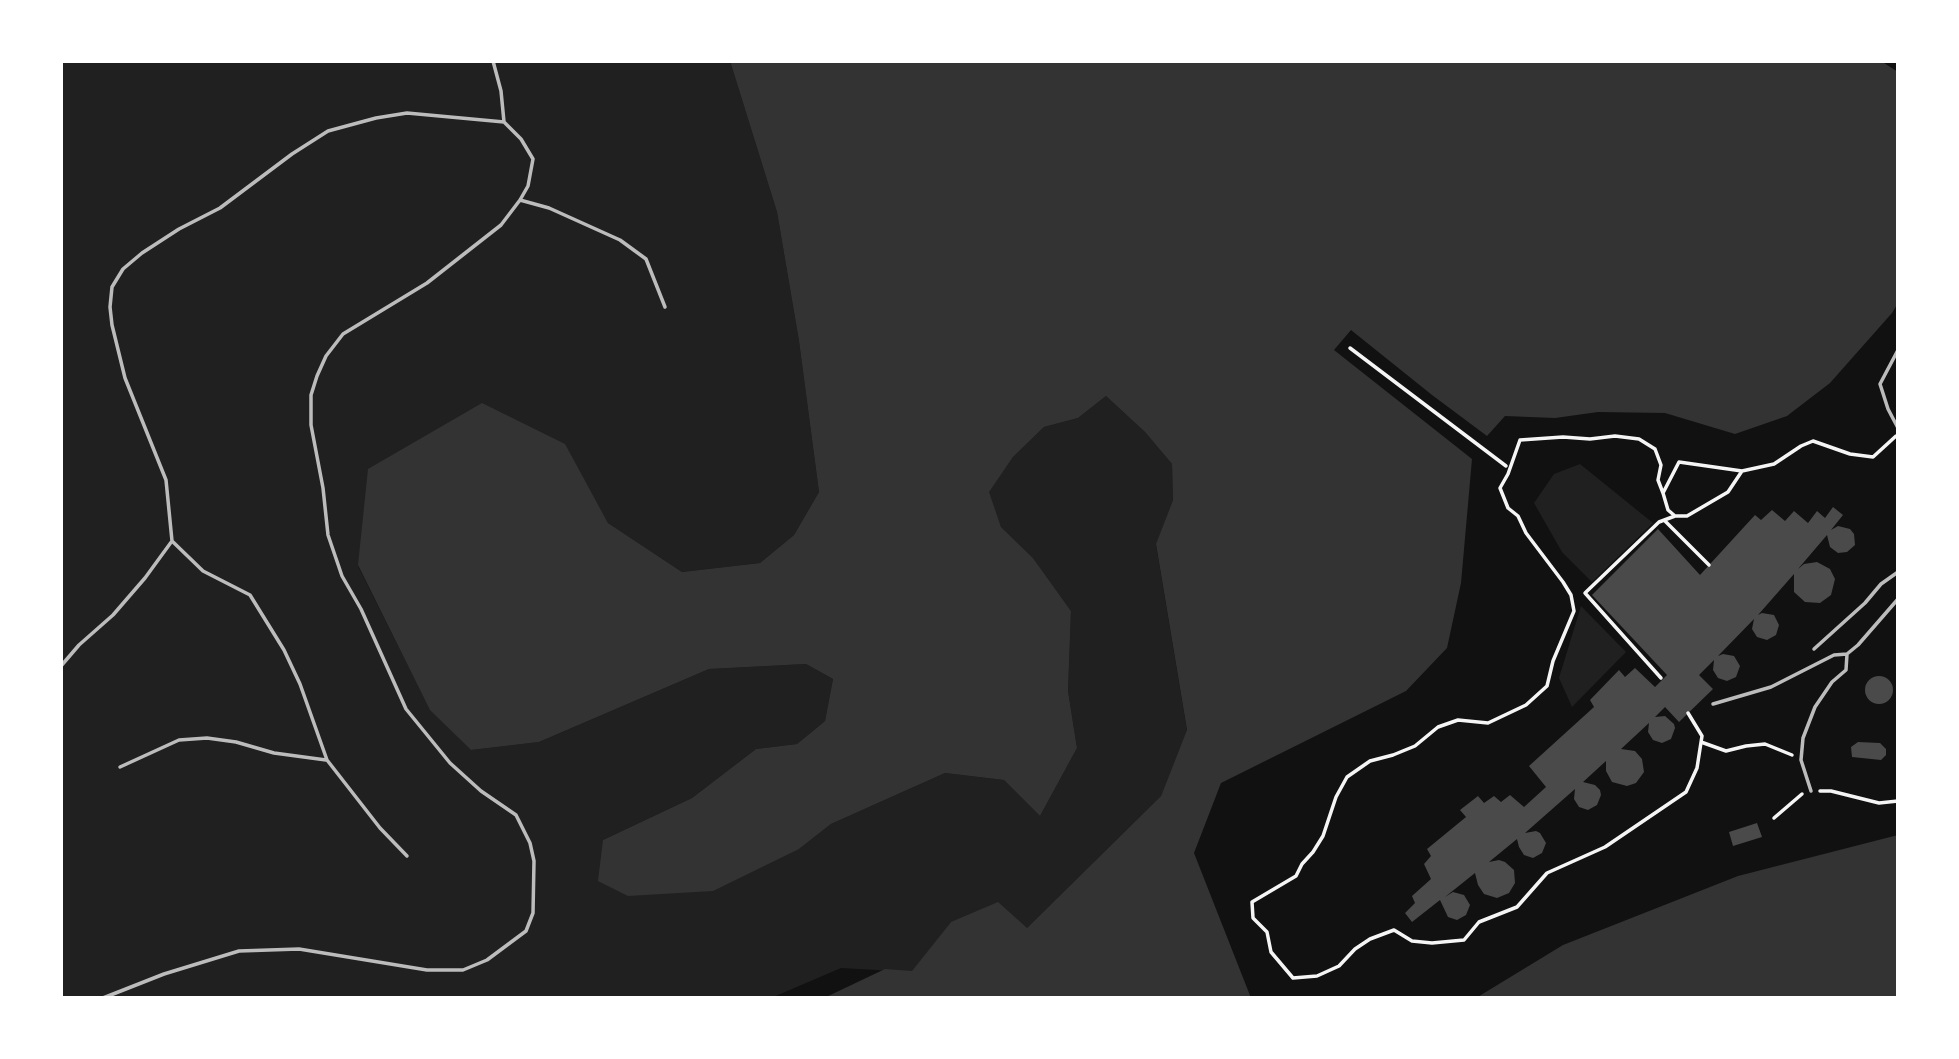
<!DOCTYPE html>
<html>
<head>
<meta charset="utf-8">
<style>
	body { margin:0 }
	#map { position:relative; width:1959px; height:1059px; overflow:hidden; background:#111; font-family:Lato,sans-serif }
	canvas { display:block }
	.frame { position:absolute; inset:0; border:63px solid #fff; pointer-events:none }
</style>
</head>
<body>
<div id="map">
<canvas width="1959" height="1059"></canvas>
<div class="frame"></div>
</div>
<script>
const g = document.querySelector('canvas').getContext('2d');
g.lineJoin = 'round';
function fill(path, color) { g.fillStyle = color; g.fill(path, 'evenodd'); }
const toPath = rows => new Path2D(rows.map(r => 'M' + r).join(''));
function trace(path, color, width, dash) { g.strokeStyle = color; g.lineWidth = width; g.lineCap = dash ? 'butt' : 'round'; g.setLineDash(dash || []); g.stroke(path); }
const green = toPath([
	[61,61,730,61,777,212,799,341,819,492,794,535,760,563,682,572,608,523,564,444,358,566,430,709,471,750,539,742,709,669,806,664,833,679,825,721,797,744,756,749,692,798,603,840,799,849,831,824,945,773,1004,780,1040,816,1077,748,1068,691,1071,611,1033,558,1001,527,988,492,1013,457,1044,427,1078,418,1106,396,1145,432,1172,464,1173,500,1156,545,1187,731,1161,796,1027,928,951,922,912,972,841,968,771,998,61,998],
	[1580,464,1653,523,1592,582,1562,552,1534,503,1554,474],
	[1581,606,1626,652,1572,707,1559,678]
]);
const water = toPath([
	[730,61,1881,61,1898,72,1898,303,1892,313,1830,383,1787,416,1735,434,1665,413,1598,412,1555,418,1505,416,1487,436,1432,395,1351,330,1334,350,1472,459,1461,583,1447,648,1406,691,1221,783,1194,853,1251,998,824,998,885,969,912,971,951,922,998,902,1027,928,1161,796,1187,730,1156,544,1173,500,1172,464,1145,432,1106,396,1078,418,1044,427,1013,457,989,492,1001,527,1033,558,1071,611,1068,691,1077,748,1040,816,1004,780,945,773,831,824,799,849,713,891,628,896,598,881,603,840,692,798,756,749,797,744,825,721,833,679,806,664,709,669,539,742,471,750,430,710,358,565,368,469,482,403,565,444,608,523,682,572,760,563,794,535,819,492,799,341,777,212],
	[1898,835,1898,998,1476,998,1563,945,1738,876]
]);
const building = toPath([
	[1833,507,1843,515,1831,530,1838,526,1850,529,1854,534,1855,545,1847,552,1838,553,1830,547,1827,535,1798,569,1804,564,1817,562,1830,569,1835,579,1831,595,1820,603,1805,602,1794,592,1794,574,1758,615,1762,613,1774,615,1779,625,1776,635,1767,640,1757,637,1752,629,1754,619,1718,656,1723,654,1734,656,1740,666,1736,677,1727,681,1718,678,1713,670,1714,660,1699,675,1713,689,1679,722,1665,707,1655,717,1665,716,1674,724,1675,728,1671,739,1662,743,1653,740,1648,732,1649,723,1621,749,1635,751,1642,759,1644,772,1636,783,1627,786,1612,782,1606,771,1606,761,1583,782,1595,785,1600,790,1601,795,1597,805,1588,810,1579,807,1574,799,1575,789,1525,833,1536,831,1540,833,1546,843,1542,853,1533,858,1524,855,1519,847,1517,839,1489,862,1499,860,1505,862,1514,870,1515,883,1509,893,1497,898,1484,894,1478,885,1475,873,1445,897,1453,892,1464,895,1470,905,1466,915,1457,920,1448,917,1440,900,1412,922,1405,913,1415,903,1412,896,1431,879,1424,864,1431,856,1427,849,1466,817,1460,810,1478,796,1484,803,1494,796,1501,802,1510,795,1524,807,1546,787,1529,766,1594,707,1590,700,1619,670,1625,677,1635,668,1655,687,1667,675,1592,595,1658,529,1700,575,1755,515,1761,520,1772,510,1785,521,1794,511,1808,523,1817,511,1825,518],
	'1865 690a14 14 0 1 1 28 0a14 14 0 1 1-28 0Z',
	[1858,742,1880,743,1886,749,1886,755,1881,760,1852,757,1851,747],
	[1757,823,1762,837,1733,846,1729,832]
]);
const path = toPath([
	[1350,348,1506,466],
	[1742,471,1679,462,1663,493,1668,510,1675,516,1687,516,1728,492,1742,471,1774,464,1801,446,1813,441,1850,454,1873,457,1896,436],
	[1663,493,1658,480,1661,465,1655,449,1639,439,1615,436,1590,439,1563,437,1520,440,1508,474,1500,488,1508,508,1518,516,1526,533,1563,582,1571,595,1574,611,1553,661,1547,686,1526,705,1488,723,1458,720,1438,727,1415,746,1393,755,1370,761,1347,777,1336,797,1323,836,1313,852,1302,864,1296,876,1252,902,1253,918,1267,932,1271,952,1293,978,1317,976,1339,966,1355,949,1370,939,1394,930,1412,941,1432,943,1464,940,1479,922,1517,907,1547,873,1605,847,1686,792,1697,768,1702,736,1688,713],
	[1664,520,1709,565],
	[1661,678,1585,593,1659,522,1675,516],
	[1701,742,1726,751,1746,746,1765,744,1792,755],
	[1820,791,1831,791,1879,803,1898,801],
	[1774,818,1802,794]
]);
const service = toPath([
	[493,61,501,91,504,122],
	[520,200,549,208,620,240,646,259,665,307],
	[1898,350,1880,384,1888,409,1898,428],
	[172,541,203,571,250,595,284,650,300,684,327,760,380,828,407,856],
	[1814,649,1865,603,1881,584,1898,572],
	[61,666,79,645,113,615,145,578,172,541,166,480,125,378,112,325,110,307,112,287,123,269,142,253,179,229,220,208,292,154,328,131,376,118,407,113,504,122,521,139,533,159,528,186,520,200,501,225,427,283,343,334,326,356,317,376,311,395,311,425,323,488,328,535,342,576,361,609,406,709,450,763,481,791,516,815,530,843,534,861,533,913,526,931,487,960,463,970,427,970,299,949,239,951,164,974,103,998],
	[1713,704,1771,687,1834,655,1847,654,1858,645,1898,599],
	[120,767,179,740,207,738,236,742,274,753,326,760],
	[1811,791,1801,760,1803,738,1815,707,1832,682,1846,670,1847,654]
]);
fill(green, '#202020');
fill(water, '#333');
fill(building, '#4a4a4a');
trace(path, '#f5f5f5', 3.5);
trace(service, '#bcbcbc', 3.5);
</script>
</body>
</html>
